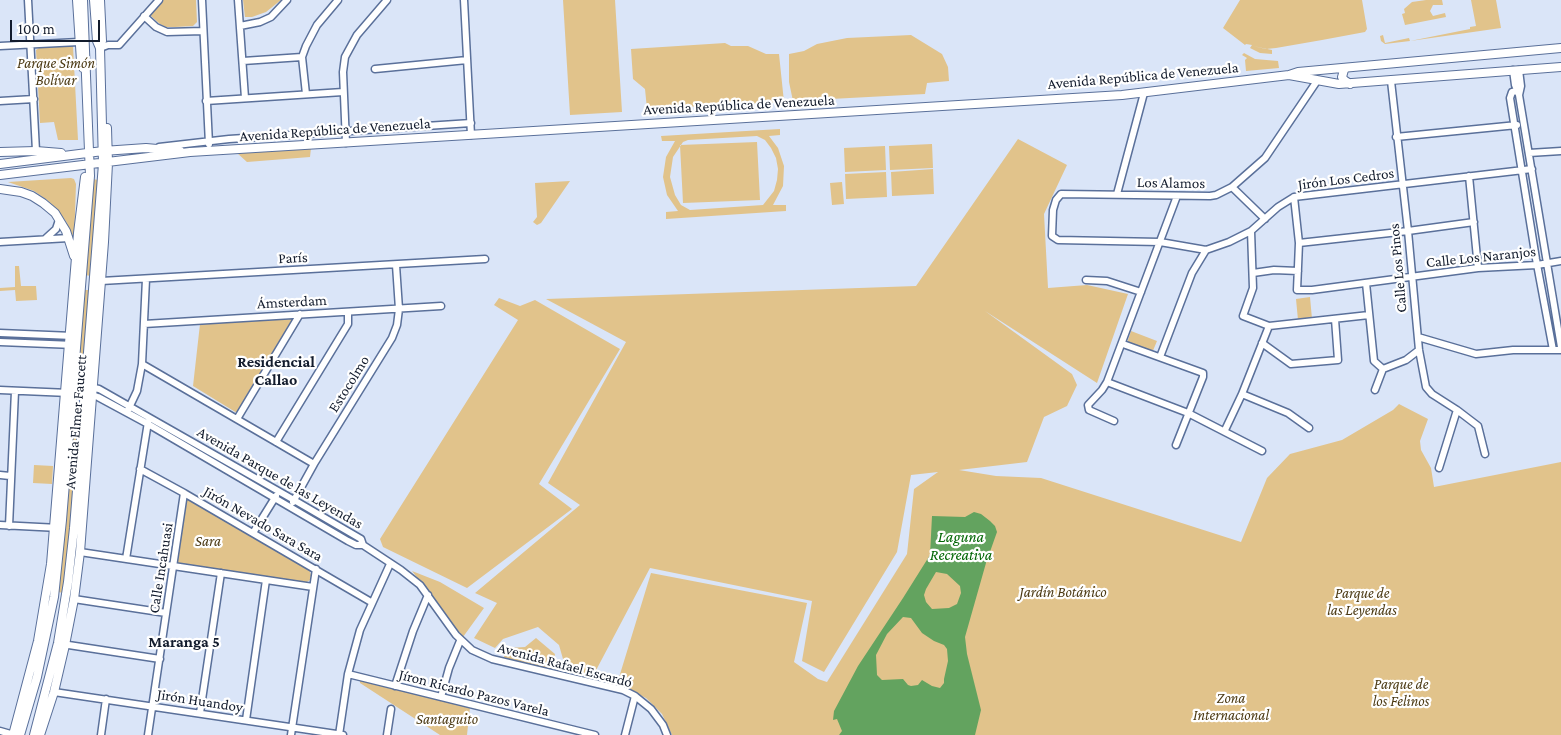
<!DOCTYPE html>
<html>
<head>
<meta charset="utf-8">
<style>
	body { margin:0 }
	#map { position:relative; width:1561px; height:735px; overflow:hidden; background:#dae5f8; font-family:"Crimson Pro",serif }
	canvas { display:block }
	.scale { position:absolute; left:10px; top:20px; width:90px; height:22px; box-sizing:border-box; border:2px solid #131c2d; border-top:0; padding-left:6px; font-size:15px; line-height:18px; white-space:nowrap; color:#131c2d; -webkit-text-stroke:4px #fff; paint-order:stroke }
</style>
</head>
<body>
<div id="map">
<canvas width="1561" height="735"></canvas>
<div class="scale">100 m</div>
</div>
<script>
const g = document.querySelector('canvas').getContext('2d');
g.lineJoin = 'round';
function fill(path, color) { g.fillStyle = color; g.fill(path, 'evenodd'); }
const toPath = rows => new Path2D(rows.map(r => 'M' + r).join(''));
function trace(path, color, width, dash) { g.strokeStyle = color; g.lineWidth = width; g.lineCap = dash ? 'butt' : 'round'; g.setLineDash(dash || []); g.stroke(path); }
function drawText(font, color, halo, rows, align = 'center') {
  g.font = font + ' "Crimson Pro",serif'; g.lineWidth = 4.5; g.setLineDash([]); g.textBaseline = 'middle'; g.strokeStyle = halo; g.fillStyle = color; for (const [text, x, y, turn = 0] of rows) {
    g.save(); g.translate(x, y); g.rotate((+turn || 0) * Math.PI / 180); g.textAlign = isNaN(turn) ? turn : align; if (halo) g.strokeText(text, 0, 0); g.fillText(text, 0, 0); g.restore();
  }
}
const green = toPath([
	[162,0,196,0,197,22,193,26,175,27,166,27,160,24,151,16,150,13,158,2],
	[243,0,281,0,266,12,252,17,245,17],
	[563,0,615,0,622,112,570,115],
	[1240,0,1362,0,1367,29,1365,32,1322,40,1276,48,1266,49,1253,46,1272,50,1272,54,1260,53,1250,48,1252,45,1246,44,1245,45,1223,28],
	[1426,0,1442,0,1443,5,1433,5,1430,11,1433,16,1445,13,1446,17,1405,25,1402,14,1405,13,1404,9,1412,2],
	[1471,0,1496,0,1501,28,1410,41,1385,44,1381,41,1380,36,1383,35,1385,43,1409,38,1410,41,1470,29,1470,27,1476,26],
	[911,35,942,54,948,67,949,81,927,83,925,94,793,101,789,82,789,54,804,51,817,44,847,38],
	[725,43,731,46,748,46,766,54,779,54,784,102,647,109,645,89,633,79,631,49],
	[73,46,78,140,58,140,54,122,40,123,36,50,39,48],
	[1244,53,1255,59,1278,61,1279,68,1246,71,1245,60,1247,58,1242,55],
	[780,129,780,135,769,136,778,148,784,166,783,186,773,205,786,205,786,211,666,219,666,212,678,211,667,195,663,177,666,157,675,141,662,141,661,136],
	[757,136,765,140,771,148,776,158,778,169,777,180,774,191,763,205,690,210,681,205,675,195,670,177,673,157,683,142,688,140],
	[1018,139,1067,165,1044,214,1048,288,1087,285,1128,294,1097,383,985,311,1072,374,1077,385,1067,406,1044,417,1027,462,959,470,996,476,1041,478,1241,542,1267,478,1290,454,1342,440,1393,410,1399,404,1428,419,1420,441,1421,450,1431,468,1434,487,1561,462,1561,735,672,735,662,714,646,698,617,684,651,573,807,603,794,662,818,679,827,682,907,554,914,489,938,472,911,475,897,552,824,672,802,661,812,601,650,568,593,676,565,666,559,645,538,627,503,639,495,648,474,638,497,603,475,593,580,505,548,483,626,342,546,299,916,286],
	[757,142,760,200,683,203,680,145],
	[932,144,933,168,890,170,889,146],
	[885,146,886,170,845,172,844,148],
	[311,148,310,157,247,162,237,153],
	[933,169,934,194,892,196,891,172],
	[886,172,887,197,846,199,845,174],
	[71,178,74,179,76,184,74,244,67,223,58,210,47,200,34,191,8,182],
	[92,179,99,180,91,276,85,275],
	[570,181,541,223,537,225,533,222,537,217,535,183],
	[842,182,844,204,832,205,830,183],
	[15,266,19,266,21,286,36,286,37,300,16,301,15,290,0,291,0,288,15,287],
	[84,290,89,290,85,356,79,355],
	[1310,297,1312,319,1298,320,1296,299],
	[499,298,520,306,535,300,620,349,539,484,572,509,467,588,383,547,380,539,518,320,494,305],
	[294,319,237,413,193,386,200,324],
	[1131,331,1157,341,1152,353,1127,343],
	[75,402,81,402,64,593,58,592],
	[34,465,53,466,52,484,33,483],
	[187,497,309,569,311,575,310,580,305,583,179,564,177,562],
	[412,571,440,582,484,608,463,637],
	[536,638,555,654,551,673,501,662,509,648,525,647],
	[360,680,470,707,467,735,440,735,360,683]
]);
const water = toPath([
	[974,512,981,514,990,521,995,526,997,532,986,563,965,637,967,654,981,710,975,735,839,735,842,731,837,719,833,720,834,711,858,666,903,598,930,555,932,516,965,517],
	[936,572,947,574,960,586,961,593,957,604,949,608,932,609,926,602,924,595,926,589],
	[903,617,911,618,922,633,934,641,944,645,947,649,948,661,944,679,944,683,940,688,932,686,922,680,918,685,911,686,908,685,903,679,882,680,877,675,876,655,887,634]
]);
const minor = toPath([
	[28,0,36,151],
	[202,0,209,144],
	[238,0,245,98],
	[464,0,471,135],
	[144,16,156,27,167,32,203,31],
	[240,26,260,22,271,17,287,0],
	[0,46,79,42],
	[100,48,108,45,119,45,159,0],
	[243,61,302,57],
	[375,69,467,60],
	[1513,70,1515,85,1519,95,1561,347],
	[1519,70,1521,86,1519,95],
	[1317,81,1265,158,1232,187,1216,195,1210,196,1061,194,1056,200,1053,210,1052,236,1058,240,1160,242,1206,250,1229,242,1251,231,1278,207,1294,197,1532,169],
	[1391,81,1408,231,1419,350,1426,387,1432,394,1457,410,1478,426,1485,454],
	[1517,91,1512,92,1510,98,1536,259,1553,350],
	[306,94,302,57,306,46,317,25,338,0],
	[0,101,34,99],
	[206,101,343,92],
	[1396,137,1517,125],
	[346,143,343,72,345,57,357,35,387,0],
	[159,147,229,139,471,123],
	[1529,153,1561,151],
	[1469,176,1478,268],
	[1232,187,1265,219],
	[1117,194,1144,93],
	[1294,197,1299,243,1297,290,1312,290,1478,268,1537,265,1561,261],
	[1251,231,1253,288,1243,316,1269,326,1369,315],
	[45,239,56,229,59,220],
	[0,242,69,238],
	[1299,243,1408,231,1474,222],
	[1253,273,1274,270,1298,271],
	[1086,280,1107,281,1141,292],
	[101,281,485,259],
	[1366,283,1374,361,1383,369],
	[144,324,441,306],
	[0,333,73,336],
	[1418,337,1476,354,1513,350,1561,350],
	[0,342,74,345],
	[1262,343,1291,364,1338,360,1335,319],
	[1123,344,1203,373,1203,377,1176,445],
	[1160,357,1192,273,1206,250],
	[142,364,314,464],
	[1107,382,1188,413,1262,451],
	[89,387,99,389,294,500,361,539,363,545],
	[0,390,69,393],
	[1375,390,1383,369,1406,360,1419,350],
	[89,394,98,397,148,424,348,541,356,545,363,545],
	[1242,394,1288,413,1309,428],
	[128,410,137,391,142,364,146,279],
	[237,419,300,314],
	[1114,421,1089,410,1088,405,1102,390,1107,382,1177,196],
	[1225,430,1242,394,1269,326],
	[276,442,348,324,348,312],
	[1439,468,1457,410],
	[140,469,184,493,371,602],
	[0,475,10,476],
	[293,502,314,464,392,338,397,325,399,309,396,265],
	[0,525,59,528],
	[9,526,15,391],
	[253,533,276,496],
	[363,545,401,570,420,585,456,635,472,650,492,659,623,690,635,696,651,709,663,725,667,735],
	[80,552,313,587],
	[126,559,148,422],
	[74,599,166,613],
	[62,644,160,659],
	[348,674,595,735],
	[395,686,413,631,428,595],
	[54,692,343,735],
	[441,697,449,668,460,641],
	[200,713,221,573],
	[246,720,266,580],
	[0,731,14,735],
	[101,735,106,699],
	[148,735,184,493],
	[291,735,316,569],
	[339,735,348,674,360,630,390,564],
	[387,735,391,709],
	[625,735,635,696]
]);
const major = toPath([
	[77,0,81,61,83,68],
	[100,48,102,41,100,0],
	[1346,68,1344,70,1342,77,1344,80,1350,84],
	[1289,75,1339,84,1561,67],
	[0,152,36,151,61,153],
	[0,164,103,151,146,148,180,151],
	[0,175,190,152,1122,95,1289,75,1298,72,1561,48],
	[0,189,21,192,32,196,43,203,55,213,66,231,74,256],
	[13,735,38,641,51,564,78,233,85,177],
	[20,735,37,677,54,597,62,520,90,176,83,0],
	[34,735,58,643,68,582,74,528,103,164,100,48,97,41,94,0],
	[40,735,54,692,65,645,74,599,80,552,104,242,108,163,107,128]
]);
const parkNames = [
	["Parque Simón",56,63],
	["Bolívar",56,80],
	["Sara",208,541],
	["Jardín Botánico",1063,592],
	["Parque de",1362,593],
	["las Leyendas",1362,610],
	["Parque de",1401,684],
	["los Felinos",1401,701],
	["Zona",1231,698],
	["Internacional",1231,715],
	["Santaguito",447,719]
];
const streetNames = [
	["Avenida República de Venezuela",1143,76,-5],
	["Avenida República de Venezuela",739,105,-3],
	["Avenida República de Venezuela",335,130,-4],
	["Jirón Los Cedros",1346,179,-7],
	["Los Alamos",1171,183,1],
	["Calle Los Naranjos",1481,257,-6],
	["París",293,258,-3],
	["Calle Los Pinos",1398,268,-95],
	["Ámsterdam",292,302,-3],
	["Estocolmo",349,384,-58],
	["Avenida Elmer Faucett",76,422,-85],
	["Avenida Parque de las Leyendas",280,478,30],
	["Jirón Nevado Sara Sara",263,524,30],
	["Calle Incahuasi",161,568,-81],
	["Avenida Rafael Escardó",565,665,15],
	["Jíron Ricardo Pazos Varela",474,693,14],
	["Jirón Huandoy",200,701,9]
];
const neighbourhoodNames = [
	["Residencial",276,362],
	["Callao",276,380],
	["Maranga 5",184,642]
];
const waterNames = [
	["Laguna",961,537],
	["Recreativa",961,555]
];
fill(green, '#e1c38b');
fill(water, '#63a35f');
trace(minor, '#5a709a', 9);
trace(major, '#5a709a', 10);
trace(minor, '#fff', 6);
trace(major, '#fff', 8);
drawText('italic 15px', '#4c3a14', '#fff', parkNames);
drawText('15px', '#131c2d', '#fff', streetNames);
drawText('bold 16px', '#131c2d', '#fff', neighbourhoodNames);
drawText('italic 16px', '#016604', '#fff', waterNames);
</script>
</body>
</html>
